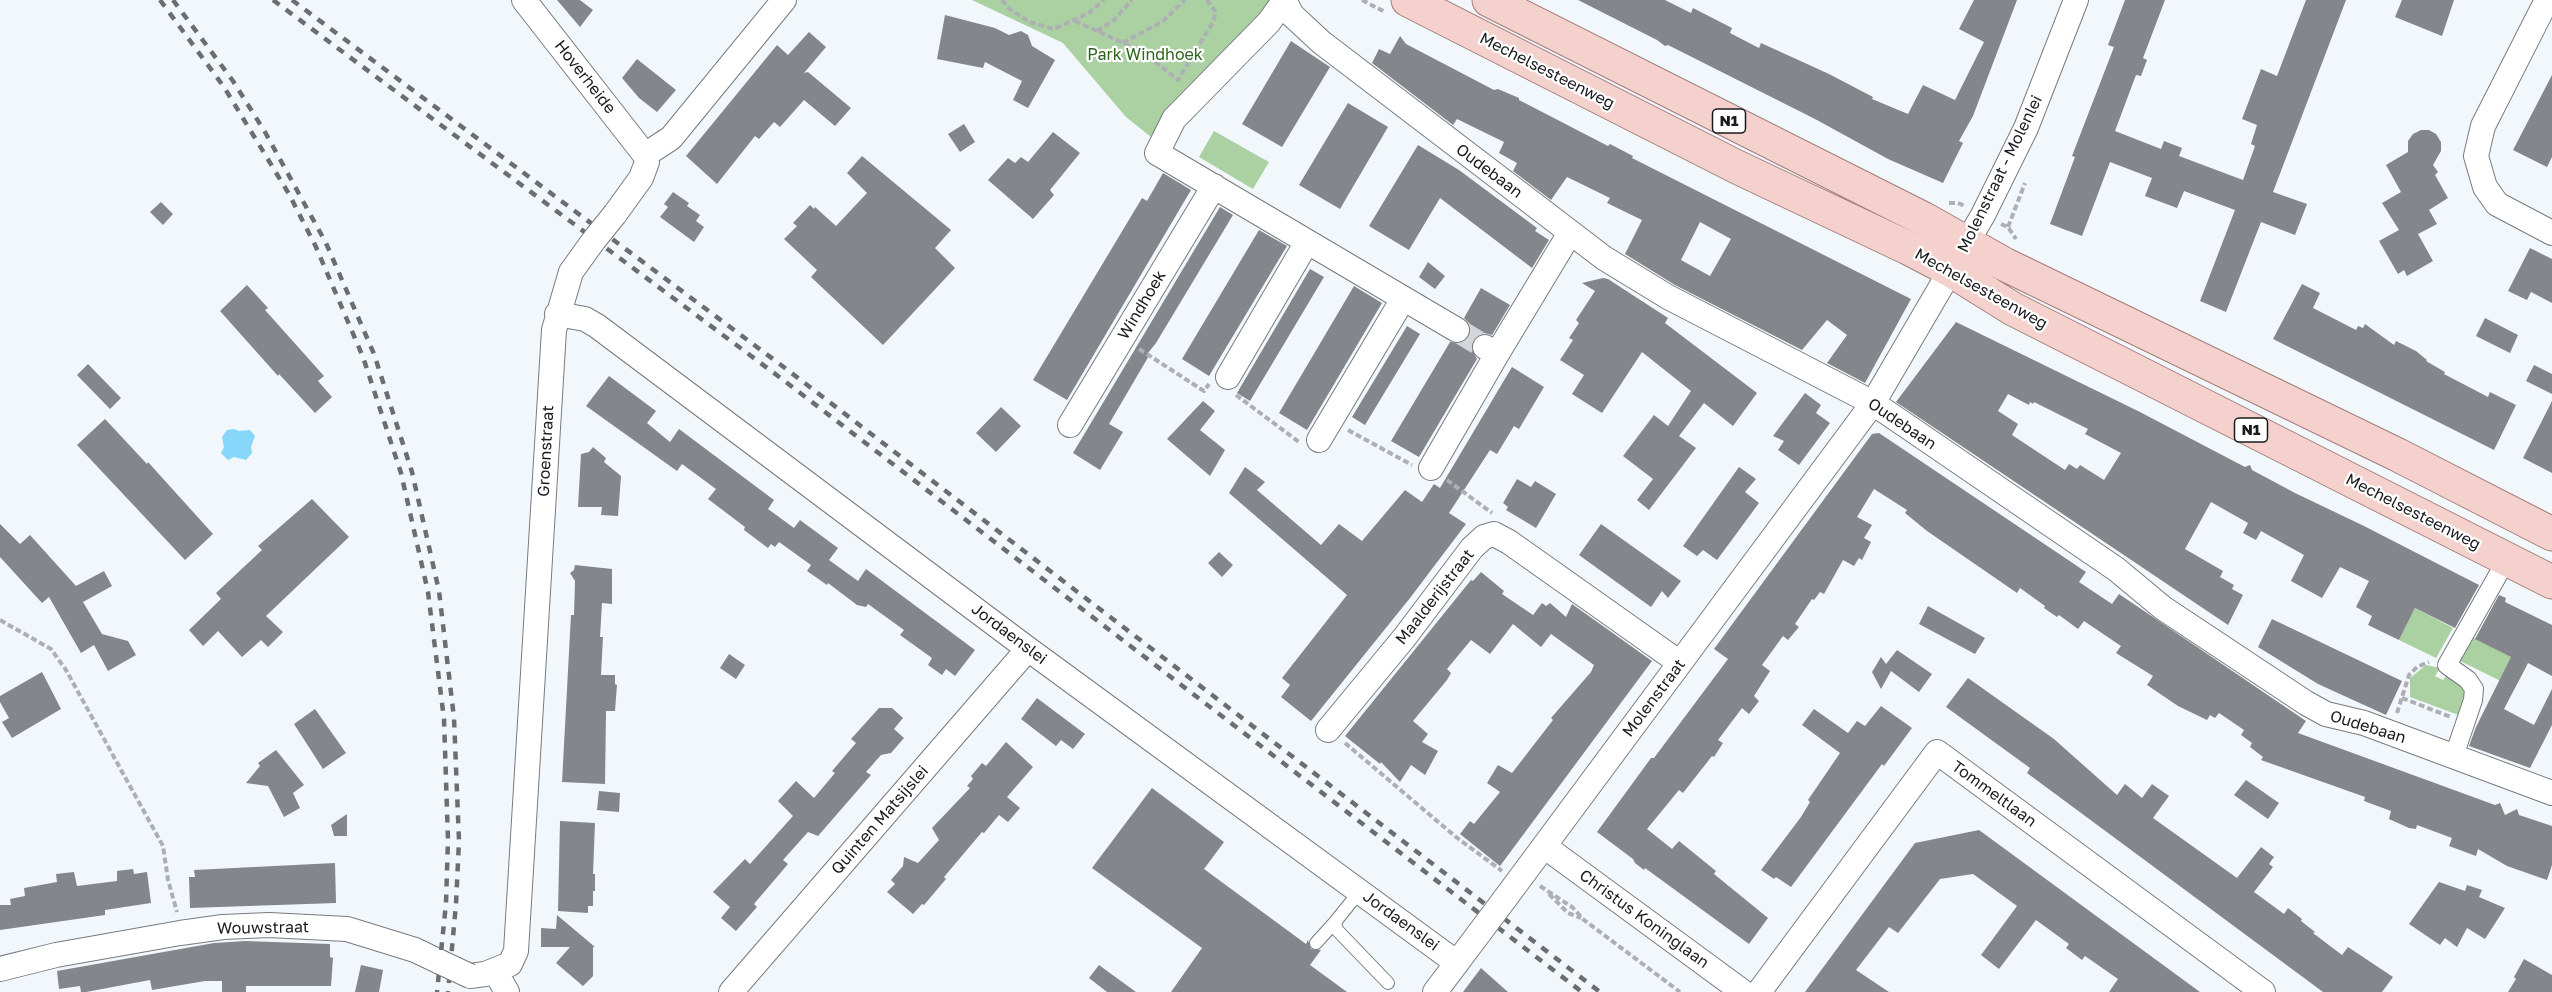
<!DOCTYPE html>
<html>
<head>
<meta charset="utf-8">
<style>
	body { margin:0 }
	canvas { display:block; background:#f2f7fc }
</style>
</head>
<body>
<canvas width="2552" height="992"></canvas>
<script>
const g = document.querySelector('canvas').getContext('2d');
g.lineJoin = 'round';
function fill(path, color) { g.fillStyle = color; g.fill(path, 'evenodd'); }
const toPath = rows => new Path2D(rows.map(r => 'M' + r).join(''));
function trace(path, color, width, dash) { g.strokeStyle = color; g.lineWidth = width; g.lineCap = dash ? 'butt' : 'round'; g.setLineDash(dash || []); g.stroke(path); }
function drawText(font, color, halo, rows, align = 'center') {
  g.font = font + ' "Golos Text",sans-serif'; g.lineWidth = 4.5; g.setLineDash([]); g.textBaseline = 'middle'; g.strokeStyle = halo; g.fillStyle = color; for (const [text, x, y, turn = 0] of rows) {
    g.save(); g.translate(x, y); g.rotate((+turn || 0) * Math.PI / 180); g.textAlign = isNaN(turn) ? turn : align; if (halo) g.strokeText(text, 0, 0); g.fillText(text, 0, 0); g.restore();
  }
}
const green = toPath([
	[972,0,1271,0,1263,14,1164,115,1151,137,1126,117,1063,43],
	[1214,131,1269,162,1253,189,1199,157],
	[2415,608,2453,628,2436,658,2399,640],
	[2473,637,2527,665,2515,688,2458,660],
	[2426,665,2440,668,2435,676,2443,680,2448,673,2469,693,2461,716,2410,697,2410,678]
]);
const water = toPath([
	[234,429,239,431,250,430,255,436,251,447,252,453,246,460,234,457,228,460,221,453,224,447,222,437,227,430]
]);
const building = toPath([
	[557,0,580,0,593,10,580,27],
	[1578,0,1665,0,1691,13,1693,8,1732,28,1730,33,1759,48,1761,43,1829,74,1873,97,1872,99,1908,114,1923,85,1955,100,1984,42,1959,29,1974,0,2017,0,1973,116,1959,141,1963,143,1943,183,1888,159,1815,119,1668,45,1665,46,1657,40],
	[2125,0,2165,0,2143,58,2147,60,2141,76,2136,75,2115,131,2161,149,2164,141,2182,148,2179,156,2243,180,2255,146,2251,144,2257,125,2242,119,2261,69,2277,76,2306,0,2346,0,2273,192,2307,204,2295,235,2261,222,2226,312,2200,301,2235,210,2184,191,2177,208,2145,196,2152,178,2110,162,2082,236,2050,224,2075,157,2072,156,2114,47,2108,45],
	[2402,0,2454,0,2442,36,2395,17],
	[945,15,995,28,1009,35,1021,31,1028,35,1032,46,1055,60,1028,108,1013,100,1022,81,985,62,983,68,937,59],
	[809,32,826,47,804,73,808,72,851,108,835,126,804,100,780,127,774,122,759,139,755,136,717,184,686,156,777,45,788,55],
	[1400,36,1406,44,1494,90,1498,89,1519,98,1519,100,1608,146,1610,144,1633,156,1632,158,1911,299,1865,383,1827,363,1847,335,1827,320,1802,350,1675,285,1625,254,1642,220,1607,203,1610,198,1567,177,1551,200,1513,171,1517,163,1499,153,1504,142,1457,119,1453,125,1372,63,1379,49,1390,54],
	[1700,222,1731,239,1710,276,1681,260],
	[1291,41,1330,67,1282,147,1242,124],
	[637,59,676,90,657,112,639,98,622,78],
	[2552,75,2552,157,2547,167,2513,150],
	[1348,103,1388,127,1340,209,1299,185],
	[964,124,975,142,960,152,948,134],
	[2421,130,2429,130,2436,134,2441,142,2441,151,2433,165,2438,172,2435,175,2448,198,2429,210,2437,224,2418,234,2433,261,2407,276,2404,270,2398,274,2379,241,2399,230,2382,203,2401,192,2386,165,2408,152,2408,141,2413,134],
	[1053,132,1080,153,1050,190,1054,195,1033,219,988,180,1008,158,1015,163,1021,157,1028,162],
	[1418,145,1459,170,1537,228,1535,231,1549,240,1532,268,1440,198,1409,250,1369,226],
	[862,156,951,230,935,248,955,268,883,345,811,277,817,270,784,239,797,226,793,223,810,205,814,209,815,207,836,226,867,193,847,173],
	[1163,173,1191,190,1067,400,1033,380,1142,198,1147,201],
	[673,192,689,203,687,206,700,215,696,221,704,227,694,242,660,217,668,207,664,204],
	[161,202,173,214,163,225,150,212],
	[1220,207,1233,215,1156,343,1148,353,1150,354,1109,424,1123,432,1100,470,1073,453],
	[1259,230,1287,246,1209,376,1182,359],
	[2530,248,2552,259,2552,303,2531,292,2527,300,2508,291],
	[1428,262,1445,276,1435,289,1419,277],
	[1310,269,1324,277,1250,401,1237,393],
	[1603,278,1608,279,1668,318,1665,323,1757,393,1733,426,1704,403,1679,436,1696,448,1649,510,1637,500,1653,479,1623,456,1654,415,1668,426,1691,391,1642,352,1602,413,1572,394,1584,375,1560,360,1573,340,1569,338,1579,323,1576,320,1595,291,1582,283],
	[2302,284,2320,293,2313,308,2356,330,2358,326,2363,328,2365,324,2394,345,2396,341,2416,351,2427,360,2426,361,2445,372,2444,374,2488,397,2490,392,2516,405,2494,450,2273,339],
	[247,285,268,308,265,310,324,376,318,381,332,397,315,413,279,374,278,376,220,311],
	[1354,286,1382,303,1307,430,1279,413],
	[1481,288,1510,305,1492,335,1484,333,1473,339,1471,348,1477,359,1419,457,1391,441,1450,342,1463,343,1470,337,1470,324,1464,318],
	[2485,318,2518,335,2510,353,2476,336],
	[1956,322,2138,411,2245,467,2250,465,2252,470,2295,493,2364,526,2479,585,2455,628,2415,608,2399,640,2368,625,2372,616,2356,607,2369,581,2340,567,2322,598,2291,581,2304,555,2261,531,2256,540,2243,533,2248,523,2211,502,2185,549,2223,571,2220,577,2234,585,2232,589,2243,595,2228,625,1896,402],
	[2008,394,2029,405,2030,402,2033,404,2034,402,2088,429,2085,434,2121,453,2104,480,2080,465,2077,469,2069,464,2065,470,2012,435,2018,424,1998,411],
	[1407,326,1420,334,1365,425,1352,417],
	[88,364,121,398,110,409,77,375],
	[2534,365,2552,374,2552,394,2526,381],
	[1512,367,1544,387,1519,429,1514,426,1497,454,1490,450,1449,513,1466,524,1410,598,1311,721,1281,697,1290,685,1282,678,1347,595,1229,493,1245,467,1265,482,1257,490,1321,545,1339,524,1362,541,1405,490,1422,502,1434,484,1440,488],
	[609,376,656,411,647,423,670,442,679,429,774,500,768,509,794,528,800,520,838,548,829,560,858,581,866,569,975,650,955,676,946,669,942,675,928,665,932,658,900,635,904,630,868,604,866,607,857,605,828,583,827,585,807,571,811,565,779,542,775,547,771,544,768,548,744,530,745,527,708,499,716,489,682,464,677,471,586,406],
	[1805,393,1821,405,1816,413,1830,423,1799,465,1778,450,1784,441,1773,436],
	[1203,401,1215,411,1200,430,1225,450,1210,476,1167,439],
	[2552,401,2552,473,2523,458],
	[1001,407,1021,426,996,452,976,433],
	[105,419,147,464,148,462,213,534,185,560,77,445],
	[1879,433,2086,572,2079,582,2112,604,2119,594,2306,721,2298,733,2495,805,2500,803,2505,815,2517,809,2519,815,2552,826,2552,865,2547,880,2507,866,2478,849,2476,856,2449,846,2452,838,2417,825,2416,829,2409,828,2389,819,2391,811,2364,801,2365,797,2261,760,2263,757,2250,747,2252,743,2241,735,2244,730,2219,713,2215,718,2210,715,2207,720,2178,706,2147,685,2153,676,2116,653,2121,646,2084,621,2078,629,2059,615,2057,617,2044,608,2045,606,2020,588,2017,593,1927,531,1905,513,1907,510,1874,489,1857,517,1872,525,1864,538,1871,542,1862,560,1859,558,1854,566,1843,560,1824,594,1820,592,1814,600,1812,599,1795,624,1799,627,1788,640,1783,636,1762,665,1770,671,1754,696,1759,701,1749,714,1742,708,1718,740,1723,743,1714,757,1712,756,1683,793,1679,790,1647,829,1672,849,1679,841,1716,871,1714,874,1768,918,1749,944,1645,868,1644,870,1635,863,1633,859,1597,832,1643,769,1651,758,1654,758,1728,659,1714,649,1872,434],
	[593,447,606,458,604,462,621,476,618,516,601,515,602,507,578,507,581,454,589,452],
	[1739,467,1756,479,1745,492,1759,503,1717,560,1703,550,1697,556,1683,546],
	[1517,479,1531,487,1535,481,1556,494,1536,528,1506,510,1508,507,1503,503],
	[312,499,349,537,266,616,283,632,268,647,261,640,242,657,218,631,203,646,189,630,221,599,216,593,262,550,258,546],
	[0,524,20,544,30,535,76,586,104,571,112,586,83,602,102,634,128,641,136,655,108,671,94,645,81,653,49,597,42,603,0,557],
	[1601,524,1681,581,1668,598,1662,591,1651,607,1579,555],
	[1219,552,1233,565,1222,577,1208,563],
	[575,565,612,569,612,604,602,603,600,637,603,637,601,675,615,675,615,684,617,685,615,711,606,711,605,784,562,782,571,615,574,615,575,581,570,573,574,570],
	[1481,572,1504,591,1502,594,1533,615,1542,603,1546,606,1550,603,1566,617,1572,604,1652,661,1500,866,1460,834,1470,821,1474,824,1500,792,1487,783,1498,765,1512,773,1553,720,1551,718,1591,672,1594,665,1551,634,1541,647,1513,624,1490,654,1471,640,1447,669,1451,673,1447,680,1413,721,1428,734,1422,742,1438,751,1425,775,1411,765,1400,782,1381,762,1380,764,1345,736,1471,580,1473,581],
	[2499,595,2506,598,2505,602,2552,625,2552,676,2528,663,2504,709,2534,725,2552,689,2552,725,2530,768,2469,746,2476,727,2511,657,2475,639],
	[1928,606,1985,638,1975,654,1919,624],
	[2272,619,2402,681,2386,715,2318,684,2258,647],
	[1897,650,1932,674,1919,692,1891,671,1881,689,1872,672,1881,657,1886,664],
	[729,654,745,665,736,679,720,668],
	[42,672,61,709,12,738,2,722,9,718,0,702,0,696],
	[1968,678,2054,739,2117,795,2125,784,2142,798,2152,784,2169,796,2153,818,2237,878,2261,847,2274,857,2269,864,2273,867,2254,892,2284,914,2288,908,2302,919,2301,921,2315,932,2313,933,2342,955,2348,947,2393,977,2382,992,2323,992,2027,773,2030,768,1946,707],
	[1037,698,1085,734,1073,749,1061,740,1056,746,1021,719],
	[1881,706,1912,728,1884,766,1882,764,1791,887,1776,877,1774,879,1761,870,1801,817,1810,802,1808,800,1840,753,1802,725,1814,709,1848,733,1857,721,1865,726],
	[879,708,892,708,903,718,894,729,904,738,891,753,881,755,866,772,871,775,818,836,808,832,783,860,788,864,754,904,757,907,736,931,721,918,730,907,713,892,745,859,750,864,793,816,778,801,796,781,814,798,835,773,832,771,856,743,851,739],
	[315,709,346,753,323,769,294,724],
	[1006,742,1033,767,1007,797,1020,808,1008,822,999,815,984,833,982,832,944,877,946,879,924,905,922,904,913,914,887,892,895,884,891,880,903,866,904,857,918,863,939,840,932,828,970,788,967,786,973,779,971,776,982,763,986,766],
	[276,750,304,785,293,793,300,808,284,817,268,786,246,783,260,766,258,763],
	[2246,780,2279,803,2268,819,2234,795],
	[1152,788,1224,842,1204,869,1306,944,1308,940,1311,949,1321,950,1310,965,1347,992,1171,992,1202,948,1092,868],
	[599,791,620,793,619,812,597,810],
	[347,814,347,836,334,836,331,825],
	[560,821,595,823,593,874,595,874,595,891,593,891,593,906,588,906,588,913,558,911],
	[1979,830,2114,929,2200,992,2109,992,2118,979,2085,956,2082,960,2066,948,2069,944,2036,920,1999,969,1981,955,2017,906,1973,874,1940,879,1898,933,1889,927,1856,970,1889,992,1805,992,1915,843],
	[335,863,336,903,190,908,189,877,195,877,194,870],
	[133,869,134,874,147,872,151,903,105,910,105,915,0,930,0,905,11,905,10,899,25,896,24,888,57,882,56,874,74,872,77,886,117,881,117,871],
	[2439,882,2465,891,2467,885,2482,890,2479,897,2505,908,2485,939,2467,928,2457,947,2445,938,2440,945,2409,924],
	[557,915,595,947,593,947,593,976,583,986,556,963,570,947,541,947,541,928,556,929],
	[245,941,330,944,330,957,333,958,331,986,246,986,246,992,222,992,222,981,205,981,152,990,150,980,86,992,81,992,80,986,59,989,57,971,214,943],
	[2524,959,2552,975,2552,992,2508,992,2516,979,2514,977],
	[361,965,383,970,379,992,355,992],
	[1099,965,1103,968,1136,992,1107,992,1089,978],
	[1481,968,1508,992,1463,992]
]);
const minorTunnel = toPath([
	[1457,330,1485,347]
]);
const path = toPath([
	[1002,0,1007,7,1029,22,1054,29,1089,13,1104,0],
	[1362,0,1385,12],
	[1075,21,1143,52,1178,80,1213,22,1216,12,1207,0],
	[1097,31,1114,20,1132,0],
	[1123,43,1163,21,1185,0],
	[1949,203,1958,203,1965,206],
	[2001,224,2008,227,2016,239],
	[2008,227,2025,183],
	[1139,349,1204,391,1209,384],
	[1236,395,1299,442],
	[1348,430,1412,465],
	[1447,480,1492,513],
	[0,620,51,649,66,670,163,846,168,880,177,912],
	[2402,698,2451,717],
	[2397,713,2409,675,2417,667,2429,662],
	[1345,743,1456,837,1502,871],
	[1540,886,1572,907,1584,920,1680,992],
	[1549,894,1568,913,1581,918]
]);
const service = toPath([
	[1360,891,1335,922,1337,930,1388,983],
	[1316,943,1335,922]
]);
const pedestrian = toPath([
	[2454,756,2473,700,2474,689,2468,680,2447,665,2507,559]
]);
const minor = toPath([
	[524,0,645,155,647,162,641,178,615,214],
	[1284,0,1292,15,1321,42,1604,258,1668,297,1873,403,2116,569,2163,608,2306,703,2326,714,2364,723,2552,793],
	[2547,0,2483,126,2476,156,2485,187,2497,204,2552,233],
	[1284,1,1269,22,1174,119,1157,153,1457,330],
	[645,155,671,138,784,0],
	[557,314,585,319,597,326,1028,649,1457,963],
	[1485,347,1497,354,1570,233],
	[1228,377,1307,242],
	[1070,425,1214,186],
	[1319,440,1403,299],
	[1431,468,1497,354],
	[1328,730,1404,638,1472,548,1484,537,1494,534,1509,542,1680,663],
	[1544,846,1743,992],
	[1504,900,1873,403,1983,215,2026,128,2076,0],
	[0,969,56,955,180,933,223,927,269,925,347,929,415,950,440,962],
	[495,971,507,992],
	[470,976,485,974,510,964,516,951,554,330,571,272,594,240],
	[731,992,1028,649],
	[1435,992,1480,932],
	[1759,992,1937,752,2263,992]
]);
const primary = toPath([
	[1408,0,1737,167,1908,248,1952,271,2013,309,2552,582],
	[1489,0,1924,219,2004,264,2398,455,2552,534]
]);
const rail = toPath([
	[160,0,224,87,289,194,316,247,363,357,401,473,428,592,444,719,448,840,446,903,437,992],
	[173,0,233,81,265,132,326,243,374,354,412,472,439,591,454,718,459,841,456,904,448,992],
	[273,0,778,376,1582,992],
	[292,0,785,368,1600,992]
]);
const minorBridge = toPath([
	[594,240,615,214],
	[1480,932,1504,900],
	[440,962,470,976]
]);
const shields = [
	[1729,121,33],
	[2251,430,33]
];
const shieldNames = [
	["N1",1729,121],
	["N1",2251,430]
];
const parkNames = [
	["Park Windhoek",1145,55]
];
const streetNames = [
	["Mechelsesteenweg",1547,71,27],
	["Hoverheide",585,77,52],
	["Oudebaan",1489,171,37],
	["Molenstraat - Molenlei",2000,174,-64],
	["Mechelsesteenweg",1981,289,29],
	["Windhoek",1142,305,-59],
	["Oudebaan",1902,424,34],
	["Groenstraat",546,451,-87],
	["Mechelsesteenweg",2413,512,27],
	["Maalderijstraat",1435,597,-52],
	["Jordaenslei",1009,634,37],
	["Molenstraat",1654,698,-53],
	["Oudebaan",2368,727,17],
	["Tommeltlaan",1994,794,36],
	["Quinten Matsijslei",880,820,-49],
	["Christus Koninglaan",1644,919,36],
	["Jordaenslei",1401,921,36],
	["Wouwstraat",263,928,-1]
];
fill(green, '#abd0a2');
fill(water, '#86d7f9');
fill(building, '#83878c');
trace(minorTunnel, '#d1d6db', 24, [24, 12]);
trace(service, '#777b7f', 14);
trace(pedestrian, '#777b7f', 20);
trace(minor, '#777b7f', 26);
trace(primary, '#a37e7a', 35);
trace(path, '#acb0b4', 4, [6, 3]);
trace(service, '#fff', 12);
trace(pedestrian, '#fff', 18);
trace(minor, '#fff', 24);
trace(primary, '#f5d1cd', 33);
trace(rail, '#6a6e71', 4.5, [8, 8]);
trace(minorBridge, '#777b7f', 26, []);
trace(minorBridge, '#fff', 24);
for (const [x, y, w] of shields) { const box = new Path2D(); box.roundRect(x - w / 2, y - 12, w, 24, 4.5); g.fillStyle = '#fff'; g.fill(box); trace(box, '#191b1d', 1.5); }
drawText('bold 15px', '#191b1d', null, shieldNames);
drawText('16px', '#2c651a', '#fff', parkNames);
drawText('16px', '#191b1d', '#fff', streetNames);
</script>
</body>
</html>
